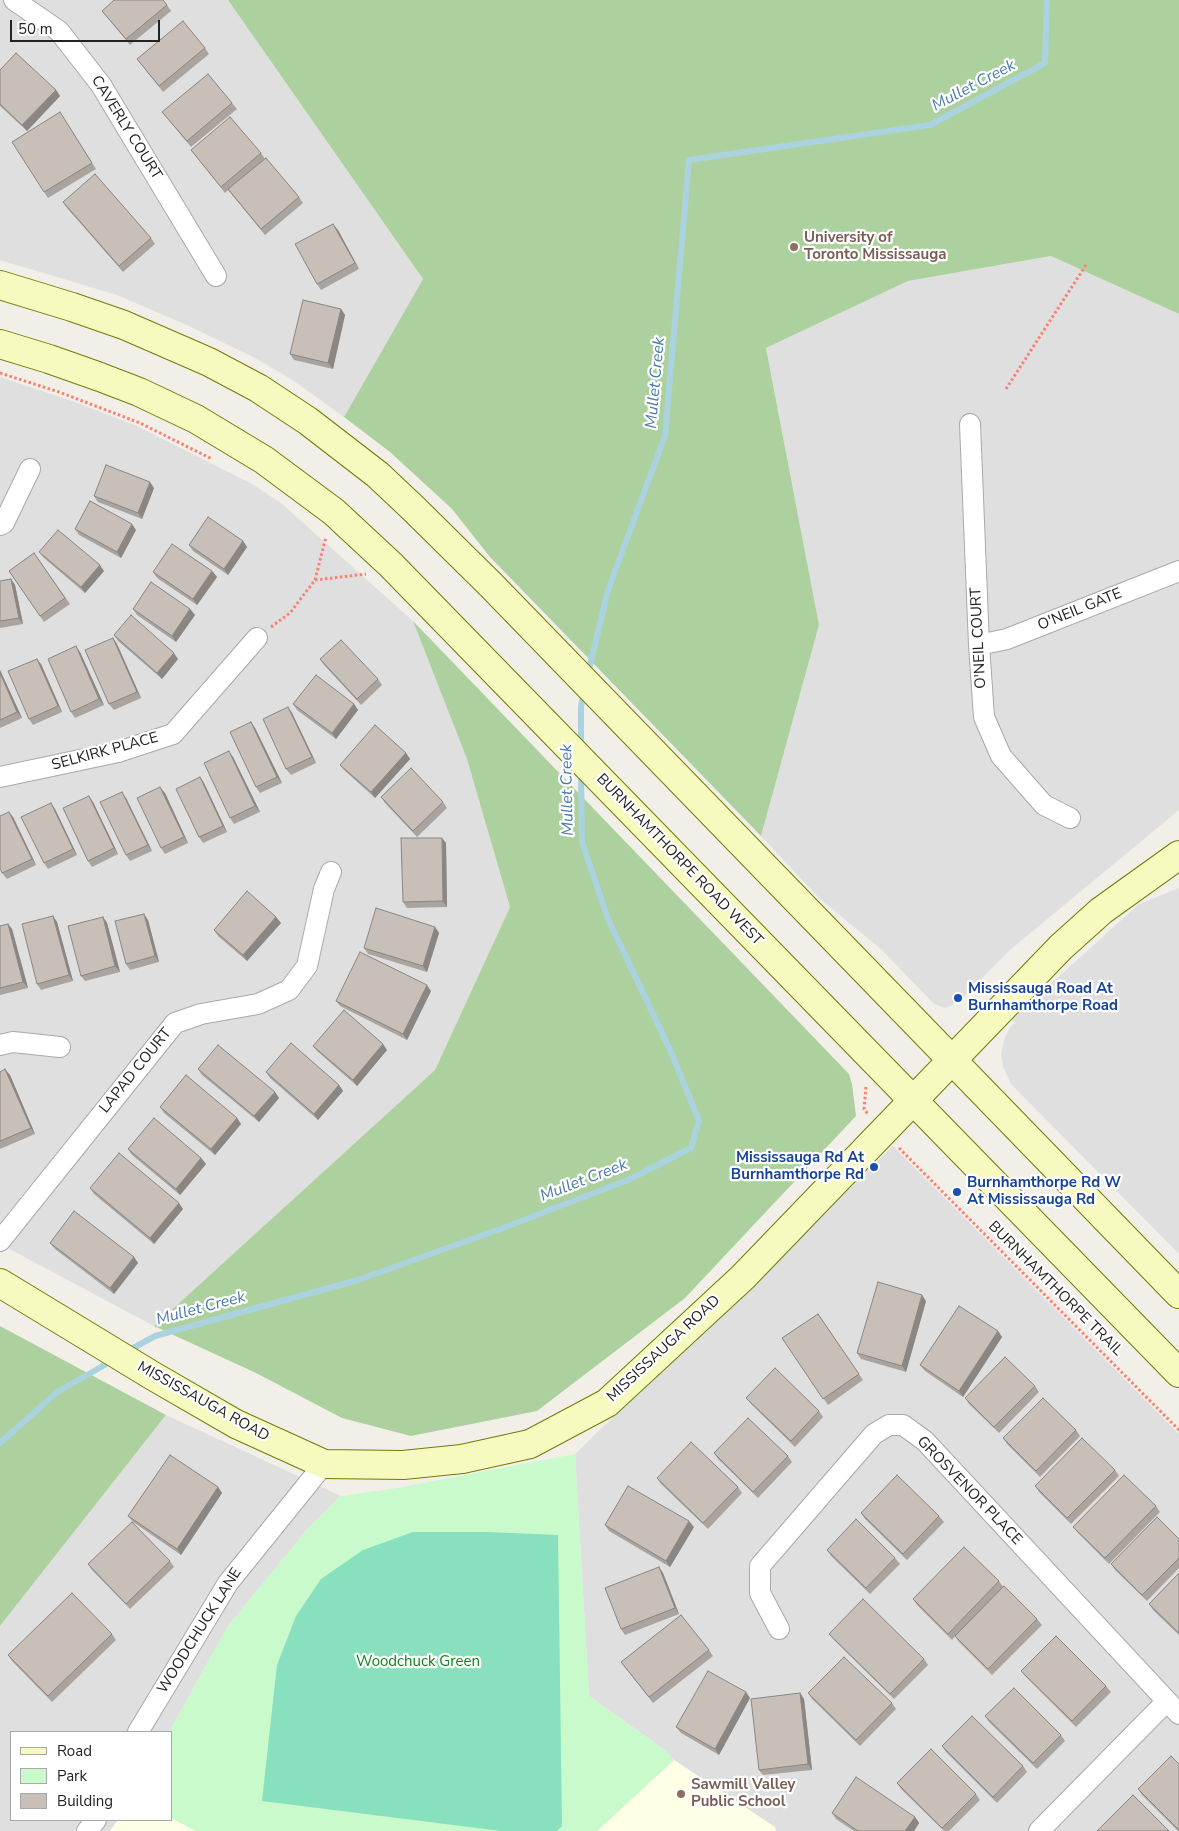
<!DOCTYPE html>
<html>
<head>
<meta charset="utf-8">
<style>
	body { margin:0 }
	#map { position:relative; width:1179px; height:1831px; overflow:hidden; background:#f2efe9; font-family:"Nunito Sans",sans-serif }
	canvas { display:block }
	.legend { position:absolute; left:10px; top:1731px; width:162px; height:90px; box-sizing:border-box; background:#fff; border:1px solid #a7a7a7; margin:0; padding:6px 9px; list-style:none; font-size:15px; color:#222 }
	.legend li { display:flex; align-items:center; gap:10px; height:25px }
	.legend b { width:25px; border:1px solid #a7a7a7 }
	.scale { position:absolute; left:10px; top:20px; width:150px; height:22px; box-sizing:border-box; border:2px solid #222; border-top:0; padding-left:6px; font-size:15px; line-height:18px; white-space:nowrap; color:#222; -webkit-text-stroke:4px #fff; paint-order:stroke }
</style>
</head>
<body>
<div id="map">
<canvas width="1179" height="1831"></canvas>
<ul class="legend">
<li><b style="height:6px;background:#f7fabf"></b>Road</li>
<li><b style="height:14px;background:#c8facc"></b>Park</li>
<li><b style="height:14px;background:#c7bfb8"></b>Building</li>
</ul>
<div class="scale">50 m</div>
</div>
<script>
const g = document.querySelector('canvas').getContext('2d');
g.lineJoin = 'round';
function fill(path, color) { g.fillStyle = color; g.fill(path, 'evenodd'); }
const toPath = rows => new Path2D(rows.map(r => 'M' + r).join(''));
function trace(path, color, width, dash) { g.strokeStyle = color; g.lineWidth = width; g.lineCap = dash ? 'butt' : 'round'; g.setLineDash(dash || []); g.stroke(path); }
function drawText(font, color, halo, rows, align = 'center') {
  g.font = font + ' "Nunito Sans",sans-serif'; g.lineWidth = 4.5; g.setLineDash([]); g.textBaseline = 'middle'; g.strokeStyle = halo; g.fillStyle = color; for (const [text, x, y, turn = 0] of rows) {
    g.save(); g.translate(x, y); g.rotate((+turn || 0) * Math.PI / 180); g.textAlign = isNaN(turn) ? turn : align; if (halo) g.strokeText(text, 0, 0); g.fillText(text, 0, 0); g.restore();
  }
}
const residential = toPath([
	[0,0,228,0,423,279,344,417,291,379,255,358,189,326,117,295,0,260],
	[1051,256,1179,314,1179,810,1010,950,965,995,951,1006,945,1008,934,1004,881,949,820,899,761,836,819,625,766,348,908,281],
	[0,377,75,402,137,426,252,484,281,503,413,621,467,758,510,907,435,1070,154,1326,0,1244],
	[1179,888,1179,1254,1011,1084,1003,1067,1001,1054,1005,1037,1011,1026,1015,1023,1012,1019,1139,904],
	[893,1146,1179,1434,1179,1831,776,1831,774,1827,674,1760,666,1751,589,1696,575,1454],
	[166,1415,341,1496,310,1526,228,1626,169,1732,11,1732,11,1820,118,1820,110,1831,0,1831,0,1626]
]);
const education = toPath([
	[674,1760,775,1827,776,1831,597,1831],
	[171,1818,196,1831,110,1831,118,1820,171,1820]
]);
const forest = toPath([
	[228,0,1179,0,1179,314,1051,256,908,281,766,348,819,625,761,836,490,557,452,509,390,452,344,417,423,279],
	[413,621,849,1074,852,1084,856,1116,685,1298,537,1411,411,1436,342,1418,256,1373,154,1326,435,1070,510,907,467,759],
	[0,1326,166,1415,0,1626]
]);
const park = toPath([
	[575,1454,589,1696,666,1751,674,1760,597,1831,196,1831,171,1818,171,1732,169,1732,228,1626,310,1526,341,1496,397,1488]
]);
const pitch = toPath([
	[413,1532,488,1532,558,1535,562,1826,557,1831,501,1831,262,1801,277,1665,296,1616,321,1579,363,1550]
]);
const stream = toPath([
	[588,674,608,590,665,436,689,160,930,125,1045,63,1047,0],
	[581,748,581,707,584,691],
	[126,1352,155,1336,358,1280,503,1228,628,1180,691,1148,699,1121,671,1052,608,919,582,842,581,773],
	[0,1443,56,1393,113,1360]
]);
const path = toPath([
	[0,373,59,392,140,423,212,459],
	[1006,389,1086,265],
	[315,580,366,574],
	[271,627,290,613,315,580,326,537],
	[866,1087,864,1109,868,1114],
	[899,1148,1179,1430]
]);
const street = toPath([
	[14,0,59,31,101,85,216,276],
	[970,424,979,645,984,717,1001,756,1044,805,1070,818],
	[0,525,4,523,30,469],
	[979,645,1007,639,1179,571],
	[0,777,118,752,173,734,257,638],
	[0,1045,13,1042,60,1047],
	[0,1241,175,1023,201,1014,258,1004,289,990,307,966,324,889,331,872],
	[779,1629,760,1593,760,1566,874,1434,889,1425,903,1425,925,1441,1179,1714],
	[138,1732,228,1583,324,1464],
	[87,1831,96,1820],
	[1039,1831,1166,1702]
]);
const secondary = toPath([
	[0,285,72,307,124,325,209,362,258,388,308,421,378,475,414,509,491,585,1179,1294],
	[0,344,49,359,100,377,139,392,196,419,264,460,334,512,391,565,1179,1373],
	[0,1283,153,1376,236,1424,324,1464,403,1465,462,1459,530,1444,607,1403,743,1277,1061,947,1101,911,1179,855]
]);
const wall = toPath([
	[167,5,171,11,130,45,102,11],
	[205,48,209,54,163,92,137,59],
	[0,70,56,90,60,96,27,131,0,106],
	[232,103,237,109,191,147,162,112],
	[60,112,96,169,48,198,44,192],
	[191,150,261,153,265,159,299,197,303,203,265,235,228,190,225,193],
	[63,202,151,238,155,244,123,272,67,208],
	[338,230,359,269,321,290,317,284],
	[341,309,345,315,333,369,294,360,290,354],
	[154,488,142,519,98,502,94,496],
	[75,529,136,530,121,558,79,535],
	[243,541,247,547,228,575,193,551,189,545],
	[39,552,104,571,85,593,44,558],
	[34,553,70,604,44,622,9,571],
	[212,571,217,577,197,605,157,578,153,572],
	[11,579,15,585,23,624,0,628,0,581],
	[133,609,190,609,195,615,176,642,137,615],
	[114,635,178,659,162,679,118,641],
	[113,638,117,644,141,698,114,710,109,704],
	[80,652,104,705,75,718,71,712],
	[320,659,378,679,382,685,361,705,324,665],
	[41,664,62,712,33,725,29,719],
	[0,670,22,718,0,728],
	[293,704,354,704,358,710,336,739,297,710],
	[288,707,292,713,316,763,291,775,286,769],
	[251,722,255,728,282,783,260,793,256,787],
	[406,753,410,759,375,798,344,770,340,765],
	[233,757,260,812,234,824,230,818],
	[200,777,204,783,227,832,203,843,199,837],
	[165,793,188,843,165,854,161,848],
	[381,797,443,802,447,808,417,837,385,803],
	[126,798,152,851,130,861,126,855],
	[93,802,118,854,92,867,88,861],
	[55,809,77,855,48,869,44,863],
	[13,817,36,865,7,879,2,873],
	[442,838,446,843,447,907,407,908,403,902],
	[53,916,57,922,73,981,41,990,37,984],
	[103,917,107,923,120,972,85,981,81,976],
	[276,917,281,923,247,961,218,936,214,930],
	[148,920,159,962,130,970,126,964],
	[8,924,12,929,28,988,0,995,0,926],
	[435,927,439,933,427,972,368,954,364,948],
	[431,991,407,1040,340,1006,336,1001],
	[313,1046,387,1050,357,1086,317,1051],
	[198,1069,275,1092,279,1098,259,1122,202,1075],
	[0,1072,10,1075,35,1134,0,1149],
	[266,1072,339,1085,343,1091,318,1120,270,1078],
	[160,1107,237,1118,241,1124,215,1155,164,1113],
	[128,1149,201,1158,206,1164,180,1195,132,1155],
	[90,1188,183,1209,154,1244,94,1194],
	[50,1243,134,1257,138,1263,114,1294,55,1249],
	[926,1301,906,1372,861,1359,857,1353],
	[818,1314,863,1380,828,1405,782,1338],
	[998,1331,1002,1337,963,1397,925,1371,920,1365],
	[1035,1386,1039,1392,999,1433,969,1404,965,1398],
	[746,1398,819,1411,823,1417,795,1447,751,1404],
	[1076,1430,1080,1436,1040,1477,1007,1444,1003,1438],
	[714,1453,788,1456,792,1462,758,1498,718,1459],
	[1115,1470,1119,1476,1071,1524,1039,1492,1035,1486],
	[657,1478,738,1487,742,1493,708,1529,661,1484],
	[218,1487,222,1493,181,1555,133,1522,128,1516],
	[1156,1506,1160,1512,1109,1564,1078,1533,1073,1527],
	[861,1513,939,1516,944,1522,907,1560,865,1519],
	[605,1525,694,1527,670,1567,609,1531],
	[1179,1539,1179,1568,1147,1601,1115,1570,1111,1564],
	[827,1550,895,1558,900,1564,870,1594,831,1556],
	[170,1561,174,1567,130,1609,92,1570,88,1564],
	[659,1567,663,1573,679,1614,625,1635,621,1629],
	[1179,1573,1179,1635,1153,1610,1149,1604],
	[999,1581,1003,1587,1037,1619,1042,1625,992,1675,959,1642,955,1636,952,1640,917,1605,913,1599],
	[112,1634,116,1640,52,1702,12,1661,8,1655],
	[829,1634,924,1659,928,1665,894,1699,834,1640],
	[709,1650,713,1656,653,1703,621,1662],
	[1021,1671,1106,1686,1111,1692,1076,1727,1026,1677],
	[800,1693,804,1699,812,1770,763,1775,759,1770],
	[808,1693,892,1703,896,1709,860,1746,812,1699],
	[750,1698,719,1755,681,1733,676,1727],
	[985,1716,1061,1735,1065,1741,1037,1769,989,1722],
	[942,1746,1023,1766,1027,1772,997,1803,946,1752],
	[1179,1764,1179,1831,1178,1831,1142,1795,1138,1789],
	[897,1783,976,1794,980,1800,949,1831,944,1831,901,1789],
	[832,1813,915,1817,919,1823,914,1831,854,1831,836,1819]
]);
const shadedWall = toPath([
	[56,90,60,96,27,131,22,125],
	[333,224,338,230,359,269,355,263],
	[341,309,345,315,333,369,328,363],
	[150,482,154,488,142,519,138,513],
	[132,524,136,530,121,558,117,552],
	[243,541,247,547,228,575,224,569],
	[100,565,104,571,85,593,81,587],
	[212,571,217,577,197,605,193,599],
	[11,579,15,585,23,624,19,618],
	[190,609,195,615,176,642,172,636],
	[113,638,117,644,141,698,137,692],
	[76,646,80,652,104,705,99,699],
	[174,653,178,659,162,679,157,673],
	[37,659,41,664,62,712,58,706],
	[0,670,22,718,17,712,0,673],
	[354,704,358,710,336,739,332,733],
	[288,707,292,713,316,763,312,757],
	[251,722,255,728,282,783,277,777],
	[229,751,233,757,260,812,255,806],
	[406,753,410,759,375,798,371,792],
	[200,777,204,783,227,832,223,826],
	[160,787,165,793,188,843,184,837],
	[122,792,126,798,152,851,148,845],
	[89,796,93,802,118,854,114,848],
	[51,803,55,809,77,855,73,849],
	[9,812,13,817,36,865,32,859],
	[442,838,446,843,447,907,443,901],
	[144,914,148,920,159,962,155,956],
	[53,916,57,922,73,981,69,975],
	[103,917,107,923,120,972,115,966],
	[276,917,281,923,247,961,243,955],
	[8,924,12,929,28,988,23,982],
	[435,927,439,933,427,972,423,966],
	[427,985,431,991,407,1040,403,1034],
	[383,1044,387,1050,357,1086,353,1080],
	[5,1069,10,1075,35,1134,31,1128],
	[339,1085,343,1091,318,1120,314,1114],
	[275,1092,279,1098,259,1122,254,1116],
	[237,1118,241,1124,215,1155,211,1149],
	[201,1158,206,1164,180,1195,176,1189],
	[179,1203,183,1209,154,1244,150,1238],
	[134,1257,138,1263,114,1294,110,1288],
	[922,1295,926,1301,906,1372,902,1366],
	[998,1331,1002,1337,963,1397,959,1391],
	[218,1487,222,1493,181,1555,177,1549],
	[689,1521,694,1527,670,1567,666,1561],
	[659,1567,663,1573,679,1614,675,1608],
	[746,1692,750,1698,719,1755,715,1749],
	[800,1693,804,1699,812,1770,808,1764],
	[915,1817,919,1823,914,1831,905,1831]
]);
const building = toPath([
	[114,0,163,0,167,5,126,39,102,11,114,0],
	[183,21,205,48,159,86,137,59,183,21],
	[16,53,56,90,22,125,0,104,0,70,16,53],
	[208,74,232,103,187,141,162,112,208,74],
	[60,112,92,163,44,192,12,142,60,112],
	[230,117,261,153,221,187,191,150,230,117],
	[266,158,299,197,261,229,228,189,266,158],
	[95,174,151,238,119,266,63,202,95,174],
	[333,224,355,263,317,284,295,244,333,224],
	[303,300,341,309,328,363,290,354,303,300],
	[106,465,150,482,138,513,94,496,106,465],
	[90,501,132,524,117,552,75,529,90,501],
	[208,517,243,541,224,569,189,545,208,517],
	[58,530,100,565,81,587,39,552,58,530],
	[172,544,212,571,193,599,153,572,172,544],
	[34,553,65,598,40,616,9,571,34,553],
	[11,579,19,618,0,621,0,581,11,579],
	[151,582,190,609,172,636,133,609,151,582],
	[131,615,174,653,157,673,114,635,131,615],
	[113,638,137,692,109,704,85,650,113,638],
	[341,640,378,679,357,699,320,659,341,640],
	[76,646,99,699,71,712,48,659,76,646],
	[37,659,58,706,29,719,8,671,37,659],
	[0,673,17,712,0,720,0,673],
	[316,675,354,704,332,733,293,704,316,675],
	[288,707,312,757,286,769,263,719,288,707],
	[251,722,277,777,256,787,230,732,251,722],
	[375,725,406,753,371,792,340,765,375,725],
	[229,751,255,806,230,818,204,763,229,751],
	[411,768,443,802,413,831,381,797,411,768],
	[200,777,223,826,199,837,176,789,200,777],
	[160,787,184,837,161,848,137,798,160,787],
	[122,792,148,845,126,855,100,802,122,792],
	[89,796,114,848,88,861,63,808,89,796],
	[51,803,73,849,44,863,21,817,51,803],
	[9,812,32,859,2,873,0,868,0,816,9,812],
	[401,838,442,838,443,901,403,902,401,838],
	[247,891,276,917,243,955,214,930,247,891],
	[376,908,435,927,423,966,364,948,376,908],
	[144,914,155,956,126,964,115,921,144,914],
	[53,916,69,975,37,984,22,924,53,916],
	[103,917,115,966,81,976,68,926,103,917],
	[8,924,23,982,0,988,0,926,8,924],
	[360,952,427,985,403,1034,336,1001,360,952],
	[344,1010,383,1044,353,1080,313,1046,344,1010],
	[291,1043,339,1085,314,1114,266,1072,291,1043],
	[218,1045,275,1092,254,1116,198,1069,218,1045],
	[5,1069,31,1128,0,1141,0,1072,5,1069],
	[186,1075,237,1118,211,1149,160,1107,186,1075],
	[154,1118,201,1158,176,1189,128,1149,154,1118],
	[119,1153,179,1203,150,1238,90,1188,119,1153],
	[74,1211,134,1257,110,1288,50,1243,74,1211],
	[878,1282,922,1295,902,1366,857,1353,878,1282],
	[959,1306,998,1331,959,1391,920,1365,959,1306],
	[818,1314,859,1374,823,1399,782,1338,818,1314],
	[1005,1357,1035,1386,994,1427,965,1398,1005,1357],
	[775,1368,819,1411,791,1441,746,1398,775,1368],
	[1043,1398,1076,1430,1036,1471,1003,1438,1043,1398],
	[748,1418,788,1456,753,1492,714,1453,748,1418],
	[1082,1438,1115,1470,1067,1518,1035,1486,1082,1438],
	[691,1442,738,1487,703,1523,657,1478,691,1442],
	[170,1455,218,1487,177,1549,128,1516,170,1455],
	[897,1475,939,1516,903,1554,861,1513,897,1475],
	[1124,1475,1156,1506,1105,1558,1073,1527,1124,1475],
	[628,1486,689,1521,666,1561,605,1525,628,1486],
	[1157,1517,1179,1539,1179,1558,1142,1595,1111,1564,1157,1517],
	[856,1519,895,1558,866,1588,827,1550,856,1519],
	[132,1522,170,1561,126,1604,88,1564,132,1522],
	[964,1547,999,1581,948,1634,913,1599,964,1547],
	[659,1567,675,1608,621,1629,605,1588,659,1567],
	[1179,1573,1179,1633,1149,1604,1179,1573],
	[1004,1586,1037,1619,988,1669,955,1636,1004,1586],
	[72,1593,112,1634,48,1696,8,1655,72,1593],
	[863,1599,924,1659,890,1694,829,1634,863,1599],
	[681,1615,709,1650,649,1697,621,1662,681,1615],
	[1056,1636,1106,1686,1072,1721,1021,1671,1056,1636],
	[844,1657,892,1703,856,1740,808,1693,844,1657],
	[708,1671,746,1692,715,1749,676,1727,708,1671],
	[1014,1688,1061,1735,1033,1763,985,1716,1014,1688],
	[800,1693,808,1764,759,1770,751,1699,800,1693],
	[972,1716,1023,1766,993,1797,942,1746,972,1716],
	[931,1749,976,1794,942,1828,897,1783,931,1749],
	[1171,1756,1179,1764,1179,1830,1138,1789,1171,1756],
	[856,1777,915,1817,905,1831,858,1831,832,1813,856,1777],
	[1133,1795,1169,1831,1097,1831,1133,1795]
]);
const markers = [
	[794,247,5,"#8d6e63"],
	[958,998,5,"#1a4fb4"],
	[874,1167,5,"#1a4fb4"],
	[957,1192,5,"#1a4fb4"],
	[681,1794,5,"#8d6e63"]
];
const streetNames = [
	["CAVERLY COURT",126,128,58],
	["O'NEIL GATE",1080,610,-22],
	["O'NEIL COURT",979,638,-93],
	["SELKIRK PLACE",105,752,-15],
	["BURNHAMTHORPE ROAD WEST",679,860,46],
	["LAPAD COURT",136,1071,-51],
	["BURNHAMTHORPE TRAIL",1055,1289,45],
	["MISSISSAUGA ROAD",664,1349,-43],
	["MISSISSAUGA ROAD",203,1402,29],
	["GROSVENOR PLACE",969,1491,46],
	["WOODCHUCK LANE",200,1631,-58]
];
const educationNames = [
	["University of",804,238],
	["Toronto Mississauga",804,255],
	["Sawmill Valley",691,1785],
	["Public School",691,1802]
];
const transitNames = [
	["Mississauga Road At",968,989],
	["Burnhamthorpe Road",968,1006],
	["Mississauga Rd At",864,1158,"right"],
	["Burnhamthorpe Rd",864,1175,"right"],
	["Burnhamthorpe Rd W",967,1183],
	["At Mississauga Rd",967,1200]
];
const parkNames = [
	["Woodchuck Green",418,1662]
];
const waterNames = [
	["Mullet Creek",974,86,-28],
	["Mullet Creek",656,383,-85],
	["Mullet Creek",568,790,-91],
	["Mullet Creek",584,1181,-21],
	["Mullet Creek",201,1309,-15]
];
fill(residential, '#e0dfdf');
fill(education, '#ffffe5');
fill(forest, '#add19e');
fill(park, '#c8facc');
fill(pitch, '#88e0be');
trace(stream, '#aad3df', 6);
trace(street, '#a9a9a9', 22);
trace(secondary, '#707d05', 30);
trace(path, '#fa8072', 3, [2.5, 2.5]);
trace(street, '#fff', 20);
trace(secondary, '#f7fabf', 28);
fill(wall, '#aba49e');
fill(shadedWall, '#8b8681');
fill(building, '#c7bfb8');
trace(building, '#8b8681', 1);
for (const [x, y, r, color] of markers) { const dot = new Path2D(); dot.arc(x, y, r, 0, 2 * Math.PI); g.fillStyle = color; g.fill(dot); trace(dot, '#fff', 2); }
drawText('15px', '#222', '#fff', streetNames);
drawText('bold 15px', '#785e54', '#fff', educationNames, 'left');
drawText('bold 15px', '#164399', '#fff', transitNames, 'left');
drawText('15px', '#0c8416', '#fff', parkNames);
drawText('italic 16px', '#4a7aab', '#fff', waterNames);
</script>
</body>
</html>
